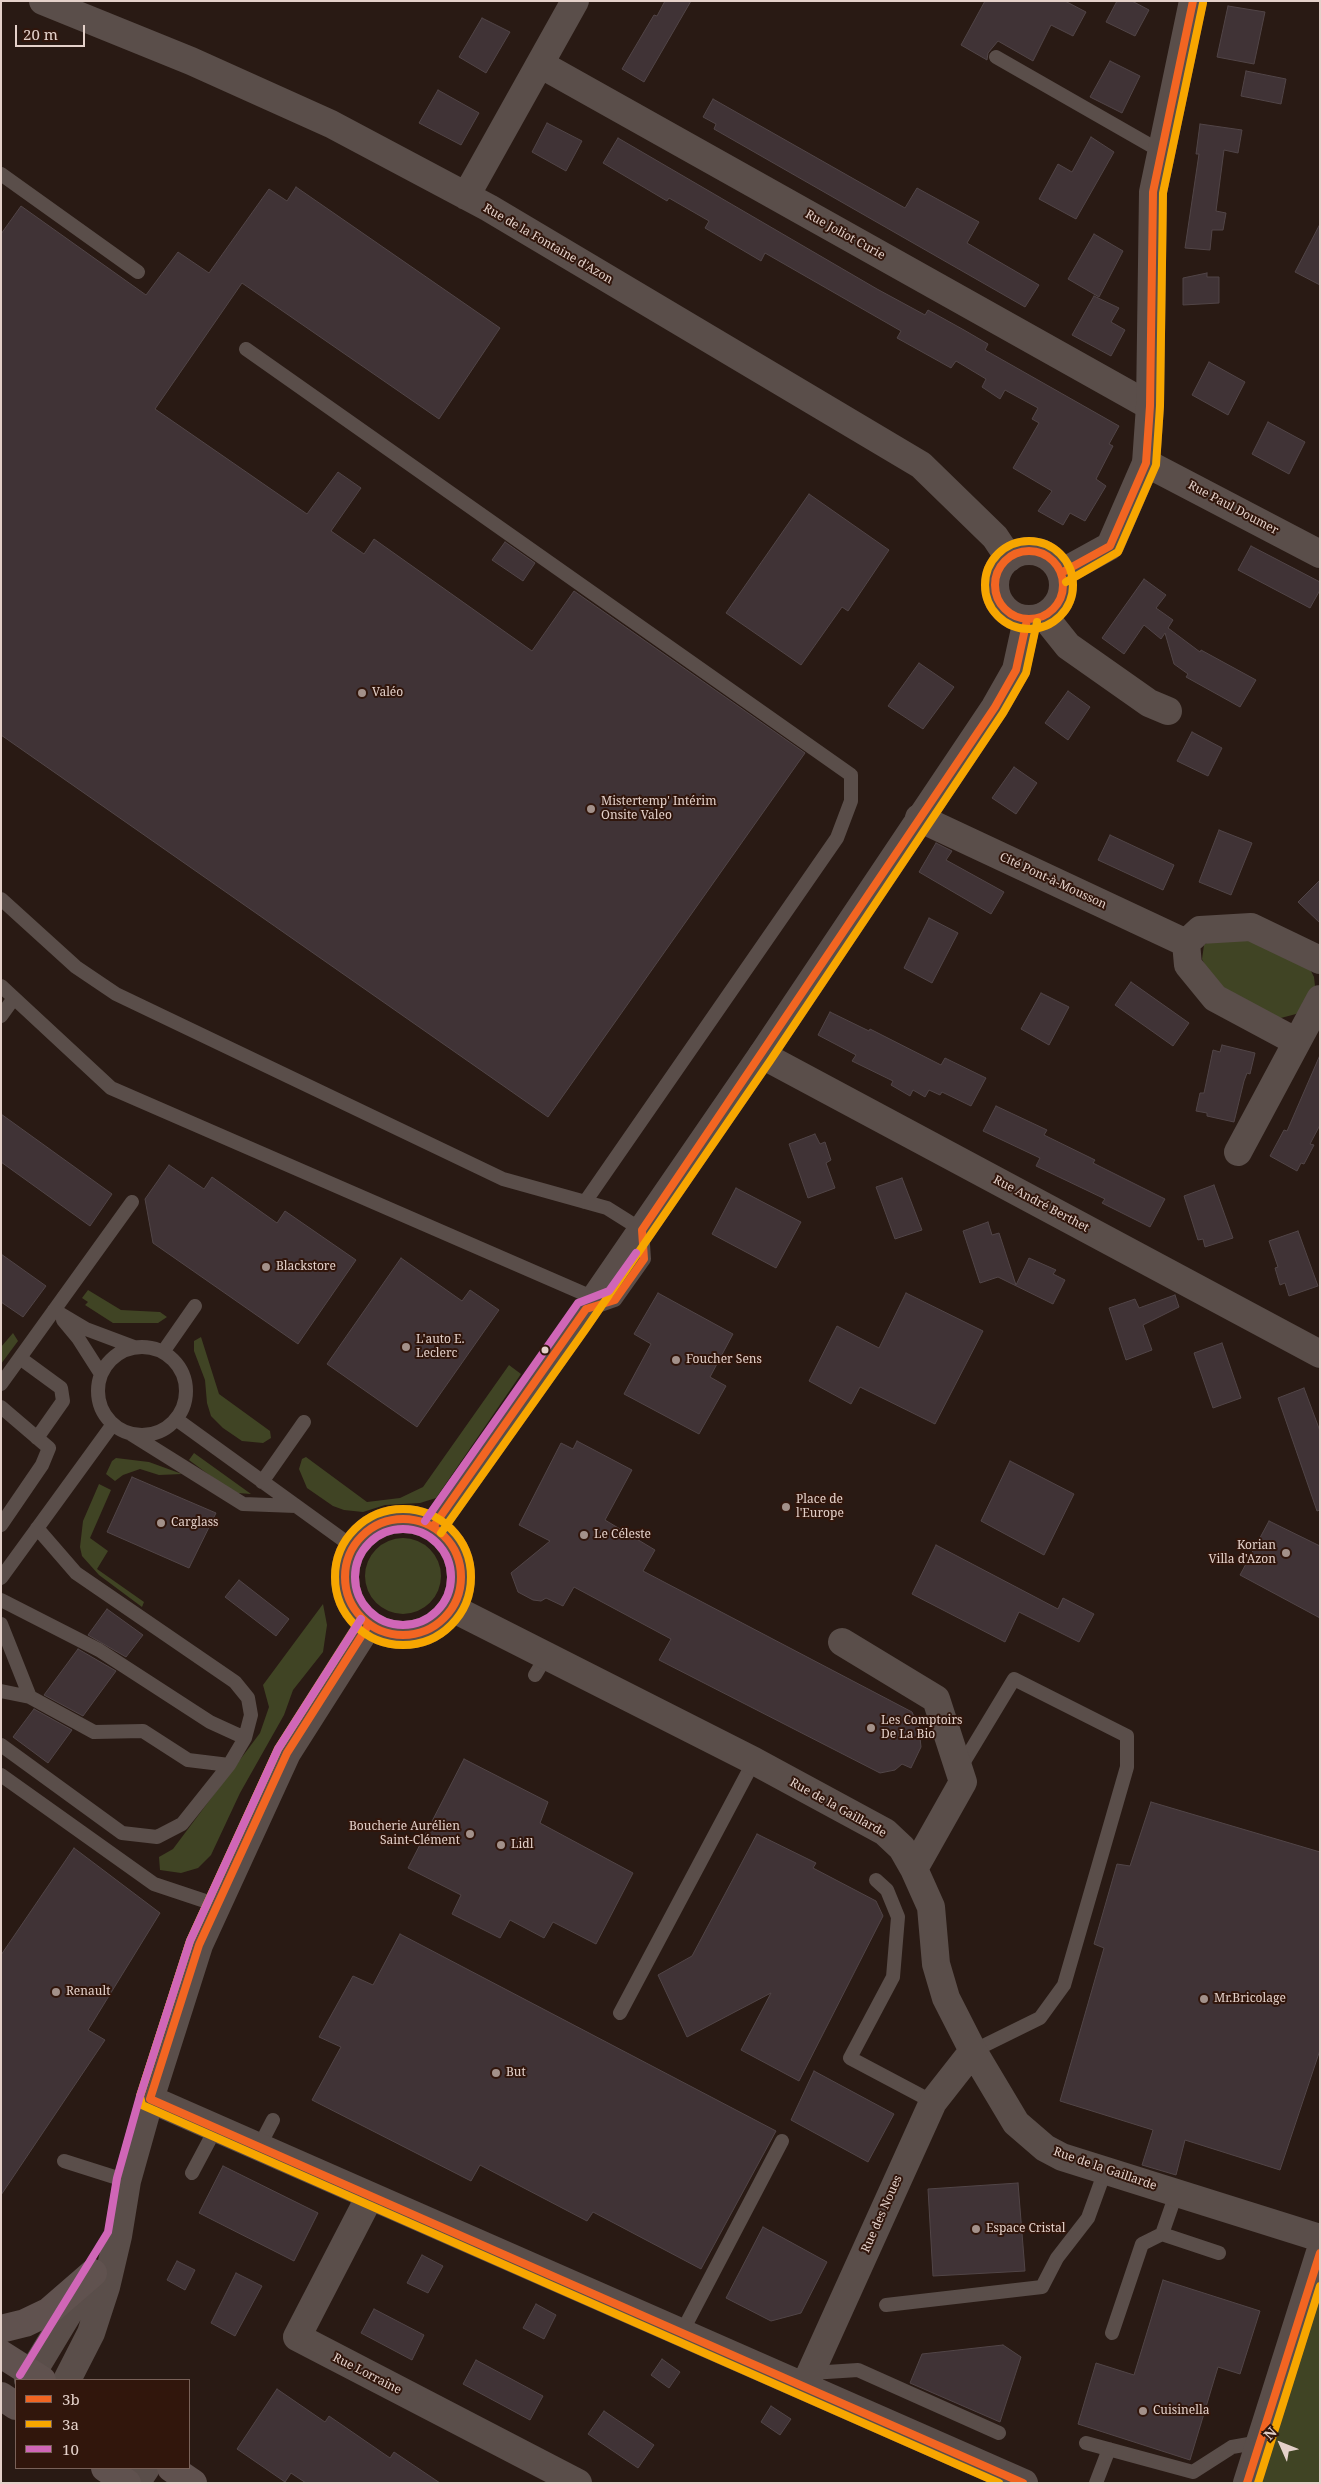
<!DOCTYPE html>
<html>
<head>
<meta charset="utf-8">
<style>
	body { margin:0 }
	#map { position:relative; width:1321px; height:2484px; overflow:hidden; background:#291a14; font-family:"Noto Serif",serif }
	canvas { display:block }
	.frame { position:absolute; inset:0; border:2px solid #e4d1ca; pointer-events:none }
	.legend { position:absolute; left:15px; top:2379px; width:175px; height:90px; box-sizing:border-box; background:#31160c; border:1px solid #796158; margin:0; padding:6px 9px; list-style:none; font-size:15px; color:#e4d1ca }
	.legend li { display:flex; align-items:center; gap:10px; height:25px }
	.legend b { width:25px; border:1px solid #796158 }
	.north { position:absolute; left:1256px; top:2419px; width:50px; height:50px; -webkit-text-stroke:4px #31160c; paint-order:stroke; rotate:314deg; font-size:14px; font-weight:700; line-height:20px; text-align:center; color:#e4d1ca }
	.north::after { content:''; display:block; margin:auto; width:18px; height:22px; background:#e4d1ca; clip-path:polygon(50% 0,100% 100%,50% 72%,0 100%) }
	.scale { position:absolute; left:15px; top:25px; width:70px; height:22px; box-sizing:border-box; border:2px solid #e4d1ca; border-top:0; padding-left:6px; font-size:15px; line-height:18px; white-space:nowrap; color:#e4d1ca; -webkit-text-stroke:4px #31160c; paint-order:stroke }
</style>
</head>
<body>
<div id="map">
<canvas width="1321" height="2484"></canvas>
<div class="frame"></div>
<ul class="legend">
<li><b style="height:6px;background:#f26522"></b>3b</li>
<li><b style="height:6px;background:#f7a600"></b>3a</li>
<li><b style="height:6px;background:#d066b7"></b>10</li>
</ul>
<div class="north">N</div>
<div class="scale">20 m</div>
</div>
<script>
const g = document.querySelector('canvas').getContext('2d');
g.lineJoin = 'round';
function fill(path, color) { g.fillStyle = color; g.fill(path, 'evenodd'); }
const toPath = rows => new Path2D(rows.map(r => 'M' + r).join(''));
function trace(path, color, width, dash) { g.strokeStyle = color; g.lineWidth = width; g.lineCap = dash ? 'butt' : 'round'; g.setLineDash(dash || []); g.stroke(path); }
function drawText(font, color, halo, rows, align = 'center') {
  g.font = font + ' "Noto Serif",serif'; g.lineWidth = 4; g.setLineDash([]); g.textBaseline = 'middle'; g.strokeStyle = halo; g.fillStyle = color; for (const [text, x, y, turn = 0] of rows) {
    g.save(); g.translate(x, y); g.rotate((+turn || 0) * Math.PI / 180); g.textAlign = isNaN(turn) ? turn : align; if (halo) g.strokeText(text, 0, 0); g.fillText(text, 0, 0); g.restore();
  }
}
const green = toPath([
	[1241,935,1309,967,1314,977,1315,986,1304,1006,1296,1014,1277,1019,1225,990,1206,967,1202,959,1204,945,1211,940],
	[88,1290,121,1310,160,1312,167,1317,158,1323,113,1323,85,1305,88,1302,82,1298],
	[13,1333,18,1341,1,1364,1,1347],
	[201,1337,219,1394,270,1431,271,1438,263,1443,242,1441,223,1428,211,1416,207,1403,205,1380,194,1351,194,1341],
	[509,1365,521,1374,436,1498,420,1503,385,1505,363,1512,344,1510,333,1506,307,1488,299,1469,302,1459,306,1457,367,1502,400,1498,423,1487],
	[194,1453,251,1494,238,1493,220,1483,189,1460],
	[116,1458,149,1462,182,1474,159,1475,140,1469,123,1475,115,1481,106,1474,112,1461],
	[99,1484,111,1490,90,1538,108,1551,97,1569,144,1602,142,1607,99,1575,82,1556,80,1547,83,1521],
	'365 1576a38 38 0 1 1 76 0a38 38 0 1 1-76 0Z',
	[323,1604,327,1625,323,1652,293,1690,284,1715,240,1793,211,1855,198,1868,181,1873,160,1870,159,1857,173,1849,260,1733,269,1707,263,1685],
	[1320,2260,1320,2483,1252,2483]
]);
const building = toPath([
	[665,1,691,1,644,82,622,69,654,15,657,16,665,1],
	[985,1,1065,1,1086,12,1073,36,1051,25,1033,61,998,41,988,53,987,60,961,45,985,1],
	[1117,1,1132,1,1149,10,1135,36,1106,22,1117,1],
	[1228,6,1265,12,1254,64,1217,57,1228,6],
	[482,18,510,32,486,73,459,57,482,18],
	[1110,61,1140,76,1122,113,1090,97,1110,61],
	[1246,71,1286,79,1281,104,1241,96,1246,71],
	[438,90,479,113,461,145,419,123,438,90],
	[713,99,905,208,917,188,979,222,967,243,1039,285,1025,307,714,129,716,124,703,117,713,99],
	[547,123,582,141,566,171,532,152,547,123],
	[1200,124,1242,130,1238,153,1224,150,1216,211,1226,213,1223,230,1212,230,1210,250,1185,248,1199,154,1196,154,1200,124],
	[1091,137,1114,152,1076,219,1039,199,1058,164,1072,172,1091,137],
	[618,138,877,289,925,315,928,310,964,330,988,344,985,350,1119,426,1109,444,1113,446,1096,479,1106,486,1085,521,1070,513,1063,525,1038,511,1052,491,1013,468,1039,423,1032,419,1038,408,1005,390,1000,399,982,387,986,379,956,361,951,368,897,338,901,331,765,253,761,261,705,228,709,221,669,198,667,201,603,163,618,138],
	[296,187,500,328,439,419,242,283,155,409,307,514,338,472,361,488,331,531,364,554,374,539,532,651,574,591,805,753,548,1117,1,735,1,234,21,206,146,295,178,252,209,273,269,189,287,201,296,187],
	[1320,224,1320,285,1295,272,1320,224],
	[1094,234,1123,251,1099,297,1068,279,1094,234],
	[1207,273,1207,277,1219,277,1219,303,1183,305,1183,278,1207,273],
	[1094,296,1119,308,1111,322,1125,330,1111,356,1072,335,1094,296],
	[1209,362,1245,382,1228,415,1192,395,1209,362],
	[1268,422,1305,442,1289,474,1252,454,1268,422],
	[809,494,889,550,848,611,842,607,801,665,726,613,809,494],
	[505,542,535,563,523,581,492,560,505,542],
	[1251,546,1320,582,1320,590,1310,608,1238,570,1251,546],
	[1144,579,1166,595,1156,608,1173,620,1168,628,1200,652,1201,650,1256,680,1240,707,1186,677,1188,674,1174,664,1165,633,1161,639,1144,625,1124,654,1102,638,1144,579],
	[919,663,954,687,923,729,888,706,919,663],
	[1068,691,1090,707,1068,740,1045,723,1068,691],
	[1192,732,1222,748,1208,776,1177,761,1192,732],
	[1014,767,1037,783,1016,814,992,798,1014,767],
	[1219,830,1252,843,1231,895,1199,882,1219,830],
	[1110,835,1174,865,1163,890,1098,860,1110,835],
	[936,843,952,851,946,860,1004,892,991,914,919,872,936,843],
	[1320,880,1320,923,1298,902,1320,880],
	[929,918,958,933,932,983,904,968,929,918],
	[1131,982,1189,1023,1173,1046,1115,1005,1131,982],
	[1041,993,1069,1007,1049,1045,1021,1029,1041,993],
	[830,1012,869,1031,870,1029,941,1065,945,1058,986,1078,971,1106,942,1092,940,1095,929,1090,925,1097,913,1090,910,1096,891,1085,893,1081,852,1061,856,1055,818,1035,830,1012],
	[1222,1045,1255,1053,1250,1074,1247,1073,1244,1081,1234,1122,1207,1116,1207,1113,1196,1111,1200,1093,1204,1093,1213,1050,1220,1052,1222,1045],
	[1320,1055,1320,1125,1310,1144,1314,1145,1304,1164,1301,1163,1297,1171,1270,1156,1284,1130,1287,1131,1320,1055],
	[996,1106,1047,1130,1044,1135,1095,1160,1093,1163,1165,1199,1150,1227,1102,1203,1105,1199,1036,1166,1040,1158,983,1131,996,1106],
	[1,1114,112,1194,90,1226,1,1162,1,1114],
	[815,1134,820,1144,825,1142,831,1160,826,1163,835,1188,808,1198,789,1144,815,1134],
	[169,1165,204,1189,212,1177,277,1223,285,1211,356,1260,298,1344,153,1243,145,1199,169,1165],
	[902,1178,922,1230,895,1239,876,1187,902,1178],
	[1214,1185,1233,1238,1205,1247,1203,1239,1198,1240,1184,1196,1214,1185],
	[736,1188,801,1222,776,1268,712,1234,736,1188],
	[988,1222,992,1235,999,1233,1016,1285,1029,1258,1056,1270,1053,1274,1065,1280,1053,1304,998,1277,980,1283,963,1231,988,1222],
	[1298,1231,1318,1286,1289,1296,1285,1283,1280,1285,1275,1268,1278,1267,1269,1241,1298,1231],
	[1,1254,46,1286,23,1317,1,1302,1,1254],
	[401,1258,462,1301,470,1290,499,1310,417,1427,327,1364,401,1258],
	[658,1293,733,1334,710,1377,726,1386,699,1434,624,1394,651,1344,634,1334,658,1293],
	[906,1293,983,1331,935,1424,860,1387,851,1404,809,1381,837,1326,879,1348,906,1293],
	[1175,1295,1179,1307,1143,1325,1152,1350,1126,1360,1109,1308,1135,1299,1139,1308,1175,1295],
	[1222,1343,1241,1398,1213,1408,1194,1353,1222,1343],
	[1304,1388,1320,1431,1320,1510,1317,1511,1278,1398,1304,1388],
	[577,1441,632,1470,605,1520,655,1550,643,1571,912,1712,919,1728,921,1747,911,1768,902,1764,895,1770,880,1773,659,1660,671,1639,574,1587,563,1606,546,1598,541,1601,533,1600,518,1592,511,1573,550,1541,519,1525,561,1443,573,1449,577,1441],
	[1010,1461,1074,1494,1044,1555,981,1521,1010,1461],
	[132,1477,216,1513,189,1568,107,1532,132,1477],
	[1269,1521,1320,1546,1320,1618,1240,1575,1269,1521],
	[936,1545,1058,1609,1063,1598,1094,1614,1079,1642,1019,1612,1005,1642,912,1594,936,1545],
	[239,1580,289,1619,276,1636,225,1597,239,1580],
	[107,1609,143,1635,126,1657,88,1635,107,1609],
	[78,1649,116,1671,83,1716,44,1695,78,1649],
	[34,1709,72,1730,48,1763,13,1737,34,1709],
	[464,1759,548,1802,540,1823,633,1873,596,1944,553,1922,544,1938,510,1920,500,1938,452,1914,461,1895,408,1868,464,1759],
	[1151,1802,1320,1852,1320,2050,1280,2170,1185,2140,1176,2175,1142,2165,1153,2130,1060,2101,1104,1948,1094,1944,1117,1864,1130,1866,1151,1802],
	[757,1834,816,1863,813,1868,876,1901,883,1916,799,2081,741,2050,771,1993,687,2037,658,1975,692,1956,757,1834],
	[74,1848,160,1913,88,2030,105,2040,1,2195,1,1955,74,1848],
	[400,1934,776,2131,701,2269,593,2212,587,2221,480,2165,471,2181,312,2100,341,2047,319,2037,353,1976,373,1985,400,1934],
	[814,2071,894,2114,868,2162,791,2120,814,2071],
	[223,2166,318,2213,294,2261,199,2213,223,2166],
	[1018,2183,1025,2271,933,2276,928,2189,1018,2183],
	[763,2227,827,2262,801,2313,771,2321,726,2298,763,2227],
	[422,2255,443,2266,428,2293,407,2283,422,2255],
	[177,2261,195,2270,185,2290,167,2280,177,2261],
	[236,2273,262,2286,235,2336,211,2323,236,2273],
	[1163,2280,1260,2311,1240,2374,1218,2367,1190,2460,1078,2424,1096,2363,1134,2375,1163,2280],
	[536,2304,556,2315,544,2339,523,2328,536,2304],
	[374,2309,424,2335,412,2360,361,2333,374,2309],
	[1003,2345,1021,2357,1000,2422,910,2383,922,2354,1003,2345],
	[662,2359,680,2372,669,2388,651,2375,662,2359],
	[476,2360,543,2396,530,2420,463,2384,476,2360],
	[277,2389,325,2422,329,2416,390,2458,394,2452,440,2483,306,2483,291,2473,285,2482,237,2449,277,2389],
	[771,2406,791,2419,780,2435,761,2422,771,2406],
	[604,2411,654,2445,638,2468,588,2434,604,2411]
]);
const service = toPath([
	[996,57,1162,152],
	[1,174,138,272],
	[246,349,851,775,851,801,837,838,585,1202],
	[1,899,76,967,116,994,503,1179,607,1208,642,1230,644,1259,615,1300,592,1308],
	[1,986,111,1088,594,1298],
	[1,1016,14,998],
	[54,1310,86,1329,134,1347],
	[63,1320,78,1338,101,1374],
	'98 1391a44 44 0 1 1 88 0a44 44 0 1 1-88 0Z',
	[163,1352,195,1306],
	[20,1358,61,1388,63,1401,37,1438],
	[1,1384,132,1202],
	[1,1407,49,1448,42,1465,1,1525],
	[176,1419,353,1547],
	[131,1434,243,1504,296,1506],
	[262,1482,304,1422],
	[1,1578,113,1424],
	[1,1600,99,1650,210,1722,245,1738],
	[1,1624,30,1697,94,1732,143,1731,188,1760,229,1765,245,1738,251,1715,248,1698,235,1682,76,1573,37,1528],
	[535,1675,547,1655],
	[1,1691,30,1697],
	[1,1745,122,1833,157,1837,182,1824,229,1765],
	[959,1770,1014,1679,1127,1736,1127,1767,1064,1985,1040,2018,973,2051],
	[1,1775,154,1884,217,1905],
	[876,1880,887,1890,898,1917,893,1977,850,2058,933,2102],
	[620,2013,754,1761],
	[259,2147,273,2120],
	[64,2161,127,2181],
	[192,2173,216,2128],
	[1162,2234,1219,2253],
	[886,2305,1042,2287,1057,2258,1088,2218,1105,2171],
	[682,2332,782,2141],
	[1112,2333,1142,2244,1162,2234,1176,2194],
	[811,2373,858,2370,999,2433],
	[1086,2443,1193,2472,1232,2447,1260,2442],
	[1096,2483,1109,2449]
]);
const minor = toPath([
	[43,1,191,61,331,124,489,208,921,465,995,537,1009,558],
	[540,64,1150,406],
	[466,196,575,1],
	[1146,463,1320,554],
	[1044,616,1068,646,1149,703,1168,711],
	[919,818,1186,943],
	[1297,1042,1215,998,1188,965,1186,943,1200,930,1251,927,1320,960],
	[762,1055,1320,1354],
	[1238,1152,1320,999],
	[452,1608,754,1761,885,1832,902,1848,914,1869,931,1907,936,1964,946,1998,973,2051,1016,2123,1045,2148,1062,2157,1320,2238],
	[842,1642,936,1699,963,1782,914,1869],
	[150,2099,1024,2483],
	[370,2196,297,2337,578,2483],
	[805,2385,933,2102,973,2051],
	[136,2483,146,2468],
	[1247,2483,1320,2252]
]);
const tertiary = toPath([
	'995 585a34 34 0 1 1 68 0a34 34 0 1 1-68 0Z',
	[1061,573,1110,546,1146,463,1150,406,1153,192,1193,1],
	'345 1577a58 58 0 1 1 116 0a58 58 0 1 1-116 0Z',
	[433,1527,577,1324,762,1055,995,707,1016,670,1027,620],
	[28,2380,89,2279],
	[67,2380,91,2333,106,2287,118,2236,127,2181,150,2099,199,1945,287,1753,369,1624]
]);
const primary = toPath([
	[1,2329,25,2323,48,2312,93,2273],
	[1,2354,42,2380],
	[1,2396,16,2406],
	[105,2468,127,2483],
	[171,2468,193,2483]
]);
const bus1 = toPath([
	'995 585a34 34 0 1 1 68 0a34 34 0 1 1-68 0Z',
	[1061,573,1110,546,1146,463,1150,406,1153,192,1193,1],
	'345 1577a58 58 0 1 1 116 0a58 58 0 1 1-116 0Z',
	[433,1527,586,1309,615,1300,644,1259,642,1230,995,707,1016,670,1027,620],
	[369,1624,287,1753,199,1945,150,2099,1023,2483],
	[1247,2483,1320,2253]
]);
const bus2 = toPath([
	'985 585a44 44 0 1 1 88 0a44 44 0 1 1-88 0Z',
	[1066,582,1118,552,1156,465,1160,406,1163,193,1203,3],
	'335 1577a68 68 0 1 1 136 0a68 68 0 1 1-136 0Z',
	[441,1533,585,1330,770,1061,1003,713,1026,673,1037,622],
	[361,1619,278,1749,190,1941,140,2096,142,2105,999,2483],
	[1258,2483,1320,2286]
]);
const bus3 = toPath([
	[425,1521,578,1303,609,1291,636,1253],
	'355 1577a48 48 0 1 1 96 0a48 48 0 1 1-96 0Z',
	[20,2375,108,2232,117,2178,140,2096,190,1941,278,1749,361,1619]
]);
const markers = [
	[362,693,5,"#a3918a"],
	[591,809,5,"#a3918a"],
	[266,1267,5,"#a3918a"],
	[406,1347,5,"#a3918a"],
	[545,1350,4.5,"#e4d1ca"],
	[676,1360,5,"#a3918a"],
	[786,1507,5,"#a3918a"],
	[161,1523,5,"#a3918a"],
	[584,1535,5,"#a3918a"],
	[1286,1553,5,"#a3918a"],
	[871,1728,5,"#a3918a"],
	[470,1834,5,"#a3918a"],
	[501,1845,5,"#a3918a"],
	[56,1992,5,"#a3918a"],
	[1204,1999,5,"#a3918a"],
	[496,2073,5,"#a3918a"],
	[976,2229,5,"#a3918a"],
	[1143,2411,5,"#a3918a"]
];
const streetNames = [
	["Rue Joliot Curie",845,235,29],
	["Rue de la Fontaine d'Azon",548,244,30],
	["Rue Paul Doumer",1233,508,28],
	["Cité Pont-à-Mousson",1053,881,25],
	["Rue André Berthet",1041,1204,28],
	["Rue de la Gaillarde",838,1808,29],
	["Rue de la Gaillarde",1105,2169,19],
	["Rue des Noues",882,2214,-66],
	["Rue Lorraine",367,2374,27]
];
const poiNames = [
	["Valéo",372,693],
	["Mistertemp' Intérim",601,802],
	["Onsite Valeo",601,816],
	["Blackstore",276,1267],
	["L'auto E.",416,1340],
	["Leclerc",416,1354],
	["Foucher Sens",686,1360],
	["Place de",796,1500],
	["l'Europe",796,1514],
	["Carglass",171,1523],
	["Le Céleste",594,1535],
	["Korian",1276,1546,"right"],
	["Villa d'Azon",1276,1560,"right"],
	["Les Comptoirs",881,1721],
	["De La Bio",881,1735],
	["Boucherie Aurélien",460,1827,"right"],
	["Saint-Clément",460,1841,"right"],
	["Lidl",511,1845],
	["Renault",66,1992],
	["Mr.Bricolage",1214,1999],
	["But",506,2073],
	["Espace Cristal",986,2229],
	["Cuisinella",1153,2411]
];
fill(green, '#404424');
fill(building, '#403336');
trace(building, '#514547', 1);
trace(service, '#5a4e4a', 14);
trace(minor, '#5a4e4a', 28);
trace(tertiary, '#5a4e4a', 28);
trace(primary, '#60524f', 28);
trace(bus1, '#f26522', 8);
trace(bus2, '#f7a600', 8);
trace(bus3, '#d066b7', 8);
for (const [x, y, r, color] of markers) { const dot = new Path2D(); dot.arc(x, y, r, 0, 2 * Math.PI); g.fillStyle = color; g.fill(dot); trace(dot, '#31160c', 2); }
drawText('12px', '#e4d1ca', '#31160c', streetNames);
drawText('12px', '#e4d1ca', '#31160c', poiNames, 'left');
</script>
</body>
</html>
